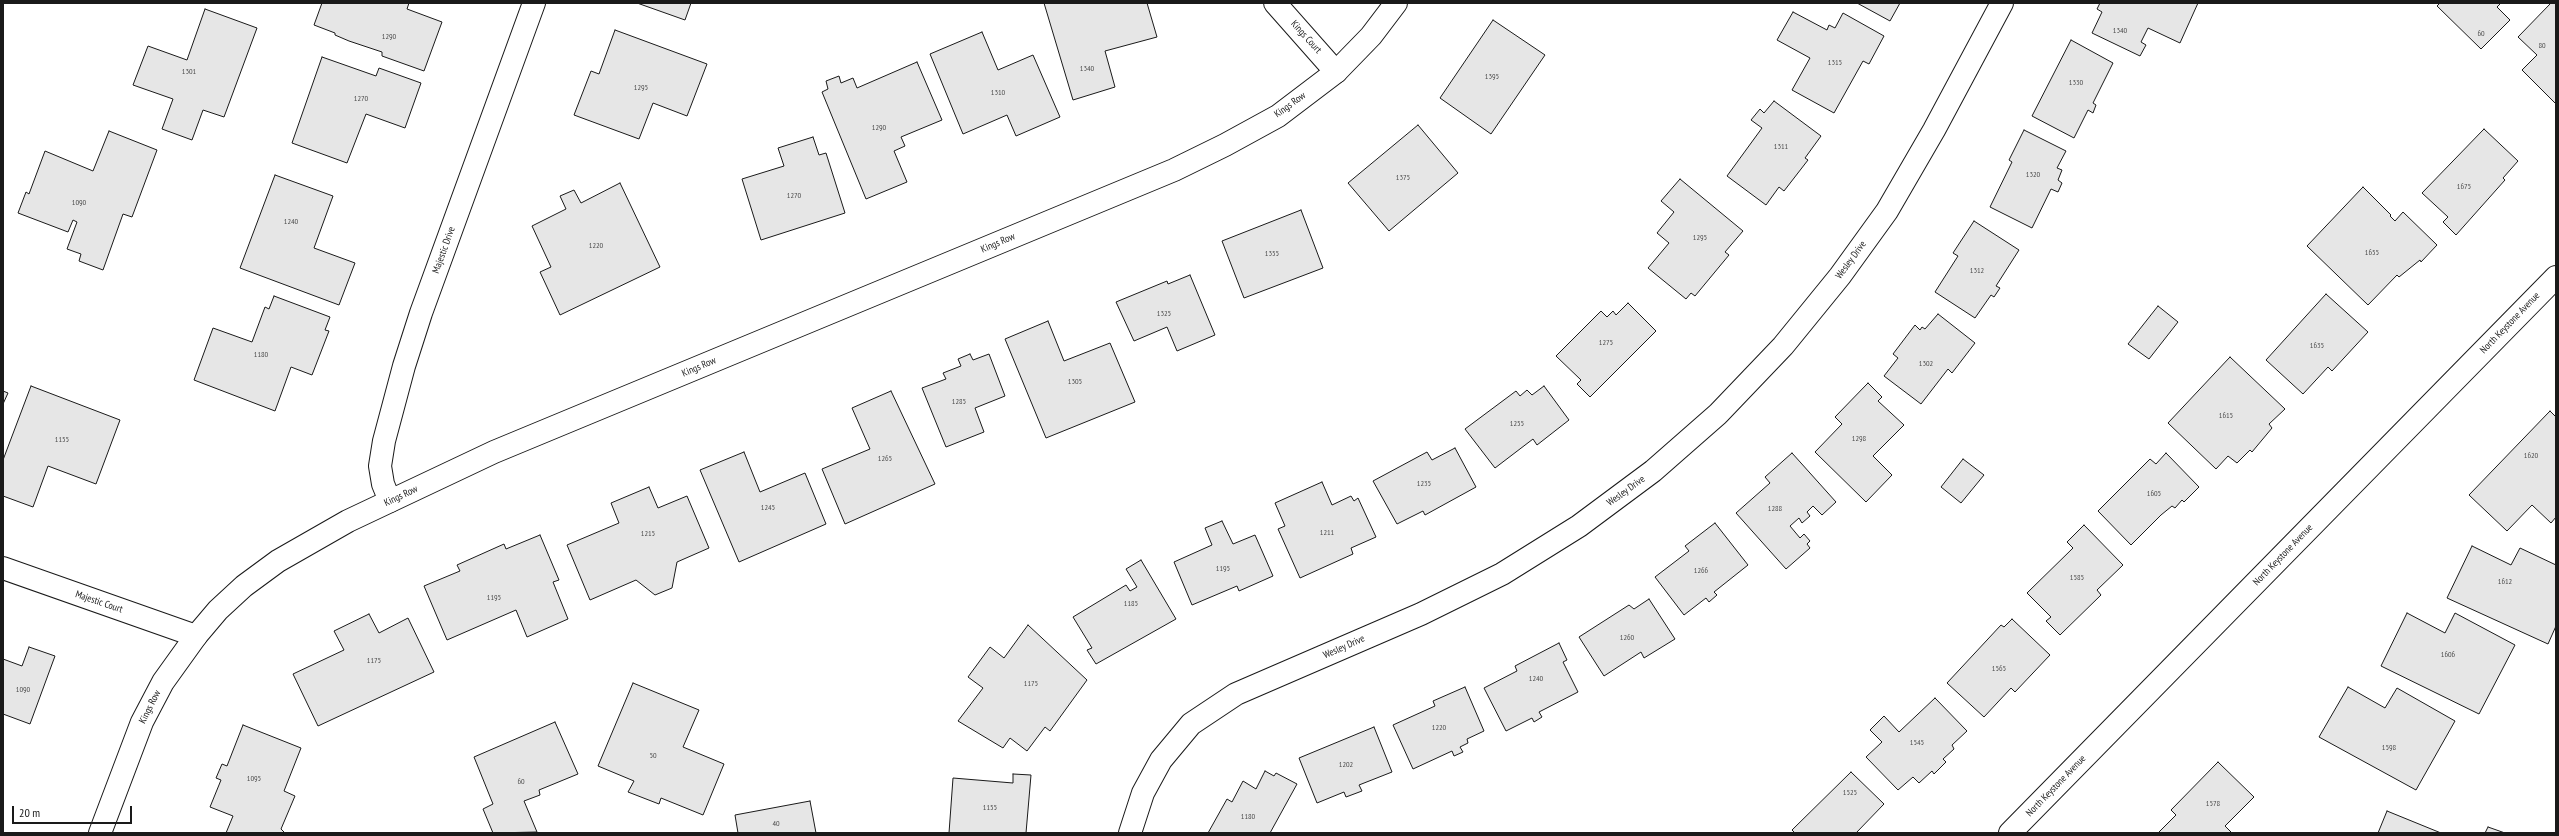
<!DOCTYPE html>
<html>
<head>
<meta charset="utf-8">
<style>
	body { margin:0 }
	#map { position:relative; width:2559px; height:836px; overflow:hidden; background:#fff; font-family:"PT Sans Narrow",sans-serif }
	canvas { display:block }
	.frame { position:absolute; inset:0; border:4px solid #1a1a1a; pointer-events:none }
	.scale { position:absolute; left:12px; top:806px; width:120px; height:18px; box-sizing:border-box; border:2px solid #1a1a1a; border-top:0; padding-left:5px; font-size:12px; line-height:14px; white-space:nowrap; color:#1a1a1a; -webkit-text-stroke:3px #fff; paint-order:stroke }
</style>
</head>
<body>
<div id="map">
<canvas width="2559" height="836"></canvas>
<div class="frame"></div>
<div class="scale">20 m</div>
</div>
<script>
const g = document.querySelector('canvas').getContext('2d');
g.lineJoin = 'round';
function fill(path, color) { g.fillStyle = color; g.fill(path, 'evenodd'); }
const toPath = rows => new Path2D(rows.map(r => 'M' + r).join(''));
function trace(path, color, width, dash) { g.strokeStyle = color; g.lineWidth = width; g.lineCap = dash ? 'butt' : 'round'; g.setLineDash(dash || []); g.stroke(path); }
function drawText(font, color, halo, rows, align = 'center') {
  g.font = font + ' "PT Sans Narrow",sans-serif'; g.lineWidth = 3; g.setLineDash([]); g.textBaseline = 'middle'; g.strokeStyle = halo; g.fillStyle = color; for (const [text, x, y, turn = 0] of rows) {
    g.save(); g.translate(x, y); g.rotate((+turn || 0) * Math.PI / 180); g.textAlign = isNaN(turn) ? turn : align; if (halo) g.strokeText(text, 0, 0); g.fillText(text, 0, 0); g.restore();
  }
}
const building = toPath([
	[322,3,409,3,407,9,442,22,424,71,382,56,382,52,349,41,335,35,335,33,314,25,322,3],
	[637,3,691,3,685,20,637,3],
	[1044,3,1147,3,1157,37,1105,51,1115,87,1073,100,1044,3],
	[1857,3,1900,3,1890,21,1857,3],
	[2100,3,2198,3,2180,43,2148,28,2141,42,2146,45,2140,56,2092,33,2102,12,2097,9,2100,3],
	[2440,3,2501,3,2497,7,2510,20,2481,49,2437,6,2440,3],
	[2551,3,2556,3,2556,104,2522,70,2537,55,2518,37,2551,3],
	[205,9,257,28,224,117,203,110,192,140,162,129,173,99,133,85,148,46,187,60,205,9],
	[1793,12,1827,30,1829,25,1835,28,1843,13,1884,36,1869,64,1863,61,1834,113,1792,90,1810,58,1777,40,1793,12],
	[1493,20,1545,55,1491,134,1440,98,1493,20],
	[615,30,707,64,687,116,653,103,639,139,574,115,591,71,599,74,615,30],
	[982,32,998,70,1033,55,1060,117,1016,136,1007,115,963,134,930,54,982,32],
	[2071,40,2113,63,2093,103,2096,105,2093,113,2088,110,2074,138,2032,116,2071,40],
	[322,57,376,76,379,68,421,83,405,128,366,114,347,163,292,143,322,57],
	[917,62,942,120,901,137,905,146,894,151,907,182,866,199,822,92,828,89,826,81,839,76,841,83,853,78,857,88,917,62],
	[1774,101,1821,136,1805,158,1808,160,1784,191,1779,187,1766,205,1727,176,1762,128,1751,120,1760,109,1764,113,1774,101],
	[1418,125,1458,173,1389,231,1348,183,1418,125],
	[2484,129,2518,161,2503,178,2505,180,2456,235,2443,222,2448,217,2422,193,2484,129],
	[2024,130,2066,151,2057,168,2062,170,2058,180,2062,183,2058,192,2051,189,2032,228,1990,207,2012,162,2009,160,2024,130],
	[109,131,157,150,132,217,123,214,103,270,79,261,81,254,67,249,77,222,73,220,68,232,18,213,26,192,29,194,45,151,93,171,109,131],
	[813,137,819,155,826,153,845,213,761,240,742,179,784,166,778,148,813,137],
	[275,175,333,196,314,248,355,263,339,305,240,268,275,175],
	[1680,179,1743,231,1725,252,1729,255,1695,296,1691,293,1686,299,1648,268,1669,243,1657,233,1674,212,1661,201,1680,179],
	[620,183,660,267,560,315,540,272,551,267,532,226,566,209,560,196,574,190,581,203,620,183],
	[2363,187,2391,215,2390,216,2395,221,2403,212,2437,245,2421,262,2420,260,2399,277,2397,275,2368,305,2307,246,2363,187],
	[1301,210,1323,268,1244,298,1222,241,1301,210],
	[1974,221,2019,250,1996,286,2000,288,1994,297,1991,295,1975,318,1935,292,1958,256,1953,253,1974,221],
	[1190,275,1215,335,1177,351,1167,327,1134,341,1116,302,1167,281,1168,284,1190,275],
	[2326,294,2368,332,2332,371,2328,367,2303,394,2266,360,2326,294],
	[274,296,330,317,325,330,329,331,312,375,291,367,275,411,194,380,213,328,252,342,265,307,269,309,274,296],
	[1628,303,1656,331,1590,397,1577,384,1581,380,1556,356,1601,311,1607,317,1613,311,1616,315,1628,303],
	[2158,306,2178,322,2149,359,2128,344,2158,306],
	[1938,314,1975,343,1952,373,1948,369,1921,404,1884,376,1898,358,1893,354,1915,325,1920,330,1922,327,1925,329,1938,314],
	[1048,321,1064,361,1110,343,1135,402,1046,438,1005,339,1048,321],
	[970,354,973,360,989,354,1005,396,975,408,984,432,946,447,922,388,946,379,943,373,961,366,958,359,970,354],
	[2230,357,2285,409,2269,424,2272,428,2252,452,2250,450,2237,463,2228,456,2216,469,2168,423,2230,357],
	[1868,383,1882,397,1878,401,1904,425,1873,456,1892,475,1866,502,1815,452,1842,424,1835,417,1868,383],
	[31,386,120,420,96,484,48,466,33,507,3,496,3,460,31,386],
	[1544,386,1569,420,1537,445,1533,439,1495,468,1465,429,1516,391,1520,396,1527,390,1532,395,1544,386],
	[3,391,8,393,3,404,3,391],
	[891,391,935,484,845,524,822,469,870,449,852,408,891,391],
	[2550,411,2556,417,2556,517,2551,523,2532,505,2507,531,2469,495,2550,411],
	[1455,448,1476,487,1425,515,1423,511,1397,524,1373,481,1427,452,1432,460,1455,448],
	[744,452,760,492,805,473,826,524,739,562,700,470,744,452],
	[1792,453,1836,502,1822,515,1813,506,1807,512,1810,516,1802,523,1799,518,1790,526,1800,538,1804,534,1810,541,1807,544,1810,548,1786,569,1736,513,1770,483,1765,477,1792,453],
	[2166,453,2199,487,2184,502,2182,500,2175,508,2172,506,2161,515,2131,545,2098,511,2150,459,2156,464,2166,453],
	[1963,459,1984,475,1961,503,1941,487,1963,459],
	[1322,482,1332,505,1351,496,1354,501,1358,498,1376,537,1351,548,1353,554,1300,578,1278,529,1285,526,1275,503,1322,482],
	[649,487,658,508,687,496,709,548,677,562,672,588,655,595,636,580,590,600,567,545,619,523,611,503,649,487],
	[1222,521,1233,544,1255,535,1273,576,1239,591,1237,586,1192,605,1174,562,1212,545,1205,528,1222,521],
	[1715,523,1748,565,1714,592,1717,595,1709,602,1706,598,1684,615,1655,577,1689,551,1685,546,1715,523],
	[2084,525,2123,565,2097,590,2101,595,2060,635,2046,621,2051,617,2027,593,2073,548,2067,542,2084,525],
	[540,535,559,580,553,582,568,619,527,637,516,610,447,640,424,586,460,571,457,565,504,544,506,549,540,535],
	[2472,546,2511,565,2520,548,2556,565,2556,626,2548,644,2447,598,2472,546],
	[1141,560,1176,619,1096,664,1087,650,1092,648,1073,617,1126,585,1130,591,1137,587,1126,569,1141,560],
	[1649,599,1675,639,1644,658,1641,652,1604,676,1579,637,1629,605,1634,609,1649,599],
	[2407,613,2445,633,2455,613,2515,645,2479,714,2381,666,2407,613],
	[369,614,379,633,408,618,434,672,318,726,293,674,344,650,334,631,369,614],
	[2012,619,2050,655,2015,692,2011,688,1984,717,1947,683,2001,625,2004,627,2012,619],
	[1028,625,1087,680,1050,731,1045,727,1027,751,1010,738,1003,748,958,721,983,688,968,677,990,647,1004,658,1028,625],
	[1559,643,1567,660,1563,662,1578,692,1539,712,1542,717,1534,722,1532,718,1506,731,1484,688,1517,671,1515,666,1559,643],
	[29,647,55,656,30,724,3,714,3,659,22,666,29,647],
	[633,683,699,710,683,747,724,764,703,815,661,798,659,804,628,792,634,781,598,766,633,683],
	[1465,687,1484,731,1467,739,1468,743,1460,747,1463,752,1454,756,1452,751,1413,769,1393,725,1435,706,1433,701,1465,687],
	[2348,687,2385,708,2397,688,2455,721,2416,790,2319,737,2348,687],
	[1935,698,1967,731,1952,745,1954,749,1943,759,1946,762,1934,774,1932,771,1919,783,1913,777,1898,790,1866,757,1882,742,1870,730,1884,716,1899,732,1935,698],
	[555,722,578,774,539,790,540,795,524,801,537,832,493,833,483,809,493,804,474,757,555,722],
	[243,725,301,748,284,791,295,796,281,829,285,833,226,833,233,816,210,807,221,780,216,778,222,764,227,766,243,725],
	[1374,727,1392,772,1359,785,1362,791,1346,797,1344,792,1317,803,1299,758,1374,727],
	[2218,762,2254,797,2225,826,2232,833,2158,833,2176,815,2171,810,2218,762],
	[1265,771,1274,776,1276,773,1297,784,1270,833,1208,833,1227,799,1232,802,1243,781,1256,789,1265,771],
	[1851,772,1884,804,1856,833,1795,833,1792,830,1851,772],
	[1013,774,1031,775,1026,833,949,833,953,778,1013,783,1013,774],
	[810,801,816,833,738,833,735,815,810,801],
	[2387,811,2441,833,2378,833,2387,811],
	[2488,827,2505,833,2485,833,2488,827]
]);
const minor = toPath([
	[1275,3,1336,72],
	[390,501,383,484,380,466,384,441,404,366,421,313,534,3],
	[3,568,196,636],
	[1130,833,1143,793,1161,760,1191,724,1236,694,1421,614,1502,574,1579,526,1653,471,1718,414,1783,346,1840,276,1887,211,1934,130,2002,3],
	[2010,833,2556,277]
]);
const major = toPath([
	[100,833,142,722,163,682,196,636,218,610,244,586,278,561,348,521,494,452,1174,170,1225,145,1278,116,1336,72,1371,36,1396,3]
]);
const numberNames = [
	["1340",2120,31],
	["60",2481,34],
	["1290",389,37],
	["80",2542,46],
	["1315",1835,63],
	["1340",1087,69],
	["1301",189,72],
	["1395",1492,77],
	["1330",2076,83],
	["1295",641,88],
	["1310",998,93],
	["1270",361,99],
	["1290",879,128],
	["1311",1781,147],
	["1320",2033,175],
	["1375",1403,178],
	["1675",2464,187],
	["1270",794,196],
	["1090",79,203],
	["1240",291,222],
	["1295",1700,238],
	["1220",596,246],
	["1655",2372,253],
	["1355",1272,254],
	["1312",1977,271],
	["1325",1164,314],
	["1275",1606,343],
	["1635",2317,346],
	["1180",261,355],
	["1302",1926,364],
	["1305",1075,382],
	["1285",959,402],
	["1615",2226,416],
	["1255",1517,424],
	["1298",1859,439],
	["1155",62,440],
	["1620",2531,456],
	["1265",885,459],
	["1235",1424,484],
	["1605",2154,494],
	["1245",768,508],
	["1288",1775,509],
	["1211",1327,533],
	["1215",648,534],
	["1195",1223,569],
	["1266",1701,571],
	["1585",2077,578],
	["1612",2505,582],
	["1195",494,598],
	["1185",1131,604],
	["1260",1627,638],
	["1606",2448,655],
	["1175",374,661],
	["1565",1999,669],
	["1240",1536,679],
	["1175",1031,684],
	["1090",23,690],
	["1220",1439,728],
	["1545",1917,743],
	["1598",2389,748],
	["50",653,756],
	["1202",1346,765],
	["1095",254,779],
	["60",521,782],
	["1525",1850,793],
	["1578",2213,804],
	["1155",990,808],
	["1180",1248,817],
	["40",776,824]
];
const streetNames = [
	["Kings Court",1306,37,48],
	["Kings Row",1290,105,-36],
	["Kings Row",998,243,-23],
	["Majestic Drive",444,250,-70],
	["Wesley Drive",1851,260,-54],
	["North Keystone Avenue",2510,323,-46],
	["Kings Row",699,367,-23],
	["Wesley Drive",1626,491,-36],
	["Kings Row",401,496,-25],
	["North Keystone Avenue",2283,555,-46],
	["Majestic Court",99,602,19],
	["Wesley Drive",1344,647,-24],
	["Kings Row",150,707,-63],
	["North Keystone Avenue",2056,786,-46]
];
fill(building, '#e6e6e6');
trace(building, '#1a1a1a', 1);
trace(minor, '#1a1a1a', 24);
trace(major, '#1a1a1a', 24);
trace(minor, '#fff', 22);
trace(major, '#fff', 22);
drawText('8px', '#4d4d4d', null, numberNames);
drawText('10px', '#1a1a1a', '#fff', streetNames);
</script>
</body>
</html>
